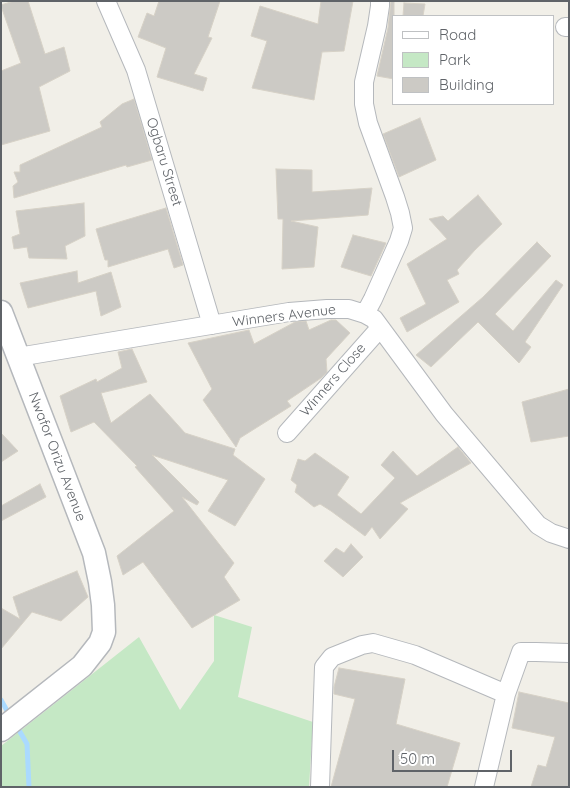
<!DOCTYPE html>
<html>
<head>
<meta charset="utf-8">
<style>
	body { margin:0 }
	#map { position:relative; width:570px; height:788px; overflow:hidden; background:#f1efe8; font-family:Quicksand,sans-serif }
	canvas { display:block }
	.frame { position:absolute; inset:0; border:2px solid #5f6368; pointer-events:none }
	.legend { position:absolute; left:392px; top:15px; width:162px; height:90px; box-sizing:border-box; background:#fff; border:1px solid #bfc1c3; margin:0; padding:6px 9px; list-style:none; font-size:15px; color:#5f6368 }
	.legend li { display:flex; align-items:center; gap:10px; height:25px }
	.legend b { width:25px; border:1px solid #bfc1c3 }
	.scale { position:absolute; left:392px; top:750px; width:120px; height:22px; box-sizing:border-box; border:2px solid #5f6368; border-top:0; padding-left:6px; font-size:15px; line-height:18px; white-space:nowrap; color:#5f6368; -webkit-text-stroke:4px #fff; paint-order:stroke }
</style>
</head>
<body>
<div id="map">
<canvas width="570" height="788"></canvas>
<div class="frame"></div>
<ul class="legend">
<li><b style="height:6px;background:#fff"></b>Road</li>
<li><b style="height:14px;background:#c5e8c5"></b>Park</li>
<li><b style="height:14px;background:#cccac5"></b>Building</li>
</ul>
<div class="scale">50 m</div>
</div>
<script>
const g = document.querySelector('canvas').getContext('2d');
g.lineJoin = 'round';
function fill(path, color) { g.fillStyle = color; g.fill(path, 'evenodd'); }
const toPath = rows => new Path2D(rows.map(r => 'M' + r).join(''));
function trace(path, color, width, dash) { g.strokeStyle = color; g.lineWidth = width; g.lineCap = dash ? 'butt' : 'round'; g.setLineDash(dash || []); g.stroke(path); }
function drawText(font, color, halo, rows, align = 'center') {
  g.font = font + ' Quicksand,sans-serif'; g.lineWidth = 4; g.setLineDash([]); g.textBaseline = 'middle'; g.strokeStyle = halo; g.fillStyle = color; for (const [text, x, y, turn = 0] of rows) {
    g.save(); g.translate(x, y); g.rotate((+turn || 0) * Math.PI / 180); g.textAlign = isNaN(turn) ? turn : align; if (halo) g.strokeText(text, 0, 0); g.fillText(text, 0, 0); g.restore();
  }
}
const green = toPath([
	[214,615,252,627,238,697,313,722,309,787,1,787,1,746,139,637,180,710,214,661]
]);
const stream = toPath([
	[1,700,10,716],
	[16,725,27,744,29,787]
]);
const building = toPath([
	[14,1,28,1,45,54,64,47,70,71,39,87,50,131,1,145,1,71,21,63,1,6,1,5,14,1],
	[159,1,220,1,208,37,212,38,194,74,207,78,203,91,157,77,166,48,138,37,147,13,154,16,159,1],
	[321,1,353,1,344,51,322,52,314,100,252,88,267,41,251,36,260,6,318,24,321,1],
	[391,1,394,1,394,79,377,76,388,28,391,1],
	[404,3,425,4,423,16,403,16,404,3],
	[134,99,152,160,127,167,126,165,14,198,13,186,18,182,14,172,20,172,20,165,102,127,100,122,122,104,134,99],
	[420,118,436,160,399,177,383,134,420,118],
	[276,169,312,170,312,192,372,188,368,215,291,221,318,227,314,267,282,269,283,219,278,219,276,169],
	[478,195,502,224,475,250,457,270,459,274,447,280,459,302,407,332,400,318,426,304,407,264,447,239,429,219,443,216,448,221,478,195],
	[84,203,85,236,65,246,67,259,29,258,27,247,14,249,12,237,20,234,16,211,84,203],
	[166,208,183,265,174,268,168,249,108,267,108,260,105,260,96,229,166,208],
	[353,235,386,243,371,276,341,267,353,235],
	[537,242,551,256,495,314,513,331,556,280,563,285,525,342,531,347,519,363,478,322,431,367,416,355,483,297,537,242],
	[77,271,78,283,111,272,121,307,101,316,96,291,28,308,20,283,77,271],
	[331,320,336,320,350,333,326,359,327,372,321,378,287,401,291,406,240,438,236,447,203,400,212,389,188,343,249,330,254,344,295,322,306,321,309,330,331,320],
	[132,349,147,382,101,393,111,423,150,394,185,433,235,449,233,455,265,479,235,526,208,511,228,480,152,455,199,502,197,505,182,497,234,563,224,577,240,600,192,628,143,562,123,575,117,556,174,511,135,467,137,466,94,422,71,432,60,396,96,379,97,382,122,368,118,352,132,349],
	[569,389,569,436,531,442,522,402,569,389],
	[1,433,18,451,1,462,1,433],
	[458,447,471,463,400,503,408,509,380,539,372,527,365,536,331,511,320,504,314,507,295,492,297,485,291,480,298,459,305,461,315,453,349,477,337,495,361,514,395,478,381,465,393,451,417,476,458,447],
	[40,484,46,497,1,521,1,506,40,484],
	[351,544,363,557,343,577,324,561,336,548,344,553,351,544],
	[77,571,88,597,61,621,32,612,1,649,1,608,20,619,13,597,77,571],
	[339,668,405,679,396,724,460,743,447,787,331,787,355,699,334,694,334,687,339,668],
	[519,692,569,703,569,787,531,787,538,765,546,767,555,737,512,728,519,692]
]);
const minor = toPath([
	[106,1,136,70,212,325],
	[565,27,569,27],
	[365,314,373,299,399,241,403,228,400,213,395,197,368,123,364,104,364,82,377,26,380,6,380,1],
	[18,357,289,312,327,309,349,309,365,314,374,319,444,414,538,525,551,533,569,539],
	[287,433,380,328],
	[320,787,324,667,332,657,362,645,373,643,415,655,506,694],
	[484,787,506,694,521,652,536,652,569,653]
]);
const tertiary = toPath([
	[1,312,94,553,100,582,103,605,104,632,100,643,82,666,1,730]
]);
const streetNames = [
	["Ogbaru Street",164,162,73],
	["Winners Avenue",284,316,-7],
	["Winners Close",333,380,-49],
	["Nwafor Orizu Avenue",57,457,69]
];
fill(green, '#c5e8c5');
trace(stream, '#aadaff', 5);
fill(building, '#cccac5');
trace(building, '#d6d1c6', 1);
trace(minor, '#b5b8bc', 20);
trace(tertiary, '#b5b8bc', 25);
trace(minor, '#fff', 18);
trace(tertiary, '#fff', 22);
drawText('14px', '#5f6368', '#fff', streetNames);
</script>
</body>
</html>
